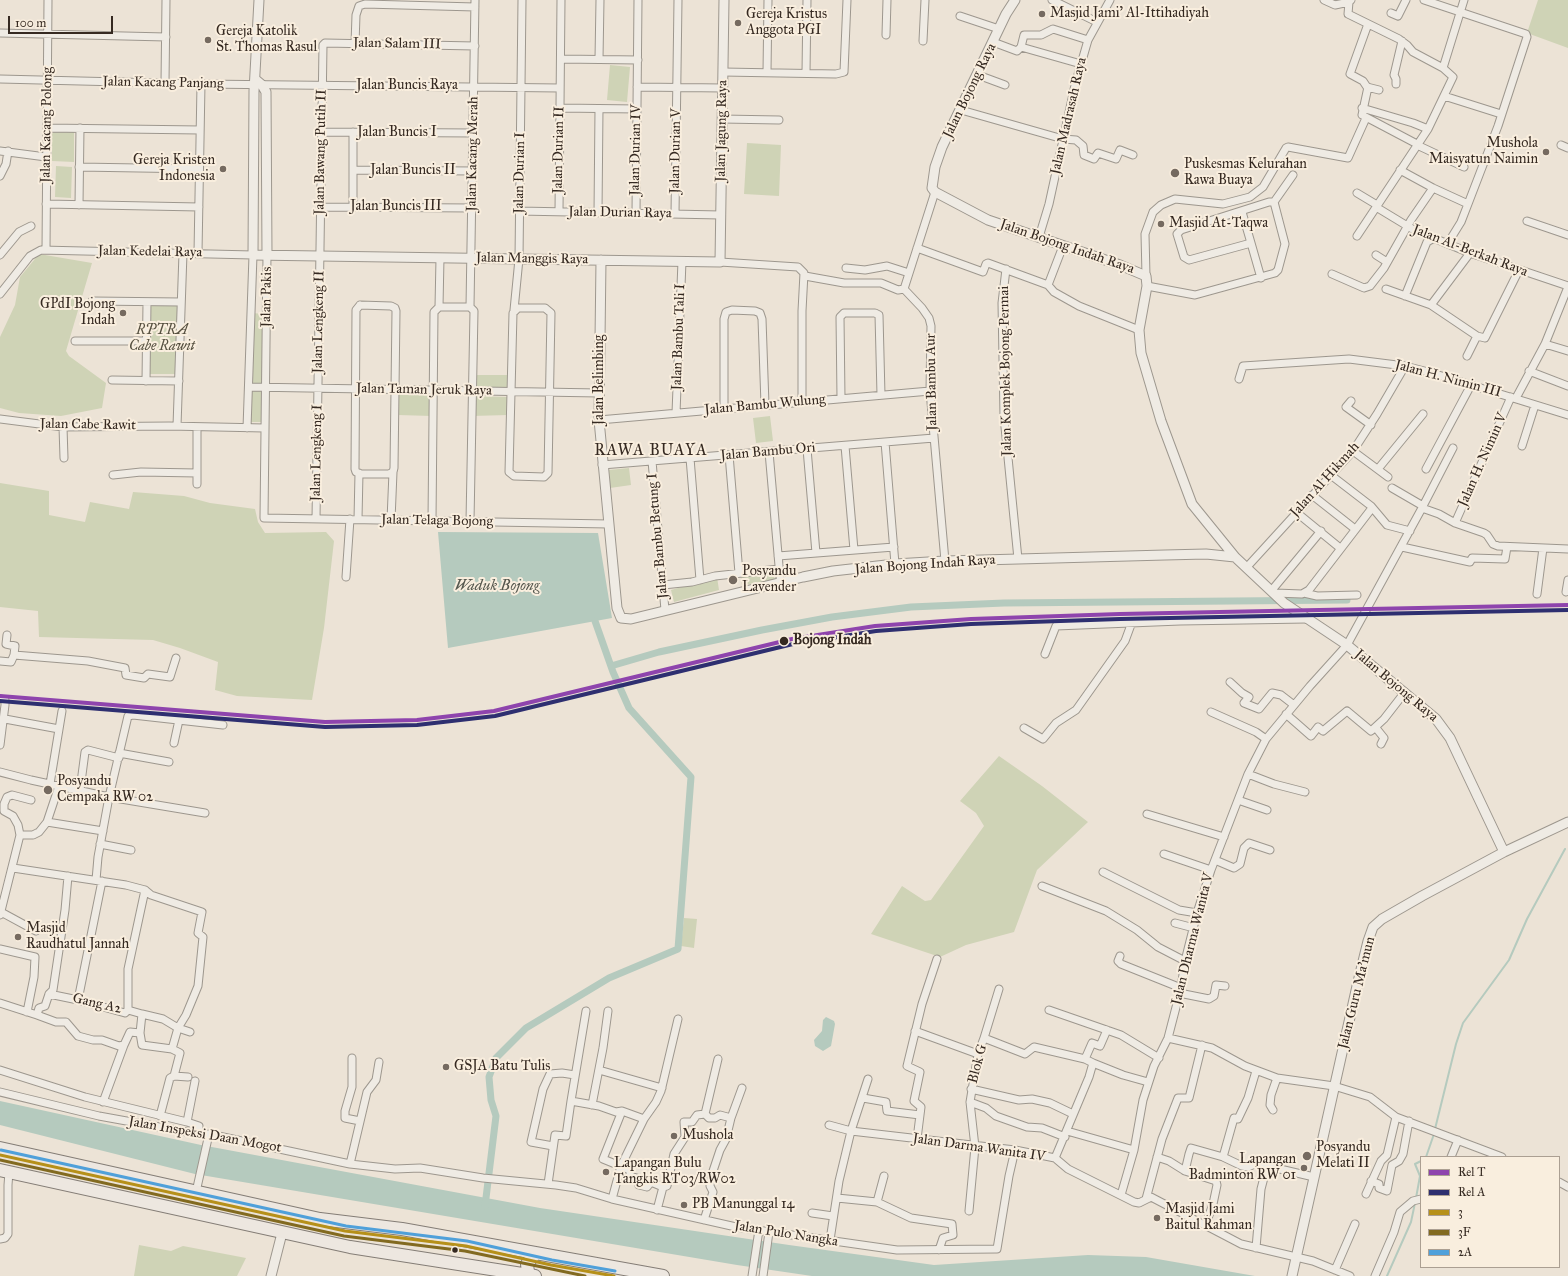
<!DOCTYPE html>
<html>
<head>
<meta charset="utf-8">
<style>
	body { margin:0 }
	#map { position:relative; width:1568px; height:1276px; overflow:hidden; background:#ece3d6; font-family:"IM FELL Great Primer",serif }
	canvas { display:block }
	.legend { position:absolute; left:1420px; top:1156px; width:140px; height:112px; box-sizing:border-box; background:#f9eede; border:1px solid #ab9f92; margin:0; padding:5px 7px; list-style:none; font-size:12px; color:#352921 }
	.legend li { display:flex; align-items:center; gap:8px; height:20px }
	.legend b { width:20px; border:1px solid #ab9f92 }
	.scale { position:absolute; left:8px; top:16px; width:105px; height:18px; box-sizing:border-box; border:2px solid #352921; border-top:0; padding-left:5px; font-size:12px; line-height:14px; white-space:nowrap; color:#352921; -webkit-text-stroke:3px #f9eede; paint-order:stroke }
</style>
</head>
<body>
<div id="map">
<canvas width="1568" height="1276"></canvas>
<ul class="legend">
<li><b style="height:5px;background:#8e44ad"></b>Rel T</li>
<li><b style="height:5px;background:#2e2f70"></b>Rel A</li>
<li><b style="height:5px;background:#b69019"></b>3</li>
<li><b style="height:5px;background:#826a20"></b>3F</li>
<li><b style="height:5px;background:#4fa0da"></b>2A</li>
</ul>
<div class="scale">100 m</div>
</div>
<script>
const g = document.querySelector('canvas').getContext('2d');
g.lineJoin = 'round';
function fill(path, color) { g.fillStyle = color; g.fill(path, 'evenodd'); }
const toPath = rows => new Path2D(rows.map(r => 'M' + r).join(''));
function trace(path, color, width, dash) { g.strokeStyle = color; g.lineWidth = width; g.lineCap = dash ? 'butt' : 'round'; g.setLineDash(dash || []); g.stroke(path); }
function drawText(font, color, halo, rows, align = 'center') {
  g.font = font + ' "IM FELL Great Primer",serif'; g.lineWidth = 4; g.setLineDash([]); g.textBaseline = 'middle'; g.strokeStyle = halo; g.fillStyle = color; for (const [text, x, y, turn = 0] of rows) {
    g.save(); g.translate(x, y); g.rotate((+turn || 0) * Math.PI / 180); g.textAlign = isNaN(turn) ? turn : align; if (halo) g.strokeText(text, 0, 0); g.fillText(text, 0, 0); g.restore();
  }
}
const green = toPath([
	[1538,0,1568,0,1568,48,1527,33],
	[610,65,630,67,627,102,607,100],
	[52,130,74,131,74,162,52,161],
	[747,143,781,145,779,196,744,194],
	[56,166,72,167,71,198,55,197],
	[39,254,92,263,66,351,69,356,106,383,102,408,61,416,19,413,0,408,0,337,15,305,20,277],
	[147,304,178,305,176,374,146,374],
	[252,313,264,314,263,383,251,383],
	[477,375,510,375,510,388,477,389],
	[251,388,263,389,262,422,249,422],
	[397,393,433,393,432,416,398,415],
	[472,396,508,397,508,415,471,416],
	[770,416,773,441,756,443,753,418],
	[629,468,631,485,610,488,609,470],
	[0,483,49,491,49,515,85,522,90,502,129,509,133,492,184,496,210,503,255,509,258,522,265,533,326,532,334,541,324,628,312,700,237,696,215,690,218,662,180,648,153,640,39,637,38,611,0,607],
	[773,568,775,581,742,585,740,572],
	[717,577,719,590,674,602,671,590],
	[999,756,1042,786,1088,822,1037,870,1014,932,966,945,940,957,871,934,902,886,925,901,931,900,984,826,976,813,960,801],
	[684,918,697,919,694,948,681,946],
	[139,1245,171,1251,183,1246,246,1258,237,1276,134,1276]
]);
const water = toPath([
	[438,532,598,533,612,618,448,648],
	[826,1017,834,1021,835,1024,831,1046,823,1051,815,1046,814,1040,822,1031,823,1020],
	[0,1101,201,1145,540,1208,789,1245,934,1265,1088,1255,1146,1257,1255,1276,812,1276,737,1265,195,1174,0,1125]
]);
const stream = toPath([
	[1435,1129,1456,1044,1463,1023,1509,960,1527,919,1565,849],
	[1426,1157,1434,1134],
	[1416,1198,1420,1176,1415,1164,1421,1161],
	[1387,1276,1411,1222,1415,1203]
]);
const canal = toPath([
	[611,666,659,652,762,630,832,617,911,607,1004,603,1347,600],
	[485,1206,496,1116,491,1100,489,1077,496,1058,526,1028,609,978,678,949,691,777,629,708,613,672,595,621]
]);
const minor = toPath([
	[1052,0,1097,22],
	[1324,0,1335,5,1349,2],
	[1351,0,1349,2,1348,14,1399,39,1407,45,1413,52,1443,68,1453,77,1428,129,1357,236],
	[1424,0,1526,34,1527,37,1498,126,1468,204,1461,222,1448,243],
	[1391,13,1398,16,1406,0],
	[960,16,999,29],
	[1368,24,1350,74,1363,81,1367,87,1379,90],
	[0,33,166,37],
	[886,35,887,0],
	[923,41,925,0],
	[993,42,1017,51,1021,47,1024,35,1041,35,1053,29,1088,40],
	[355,44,356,15,359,6,365,4,475,7],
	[1021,47,1081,64],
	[561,59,638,60],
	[599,59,600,0],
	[1443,68,1464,0],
	[723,72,836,74,844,72,847,0],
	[767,72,768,0],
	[806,73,807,0],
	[978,75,1005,85],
	[0,79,201,84,560,88],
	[165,83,166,0],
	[1396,84,1396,79,1394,75,1402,41],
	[637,87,723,88],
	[1368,87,1362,115,1417,144],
	[1444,96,1501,114],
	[560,108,637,109],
	[1362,108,1413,123,1428,129],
	[961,110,1063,139,1076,140,1083,146,1084,155,1094,159,1098,153,1116,159,1120,150,1133,155],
	[722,119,779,120],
	[47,128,200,130],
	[321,132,474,133],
	[1417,145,1464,167],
	[1561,145,1568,148],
	[0,151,46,157],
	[79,167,199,169],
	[353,170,473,171],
	[1400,170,1433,188,1468,204],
	[0,176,6,164,8,151],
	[1357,193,1377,205],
	[46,204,199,207],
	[79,205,80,128],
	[320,207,473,208],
	[353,207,353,132],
	[1376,207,1414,230,1470,253,1568,286],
	[519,211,721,215],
	[559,212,561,0],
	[1242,212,1251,243],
	[598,213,599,109],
	[636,213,638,0],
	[675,214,678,0],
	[1527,221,1568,235],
	[1039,237,1049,204,1075,85,1088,40,1110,0],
	[917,248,983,272,986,264,988,263,1048,285,1063,246],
	[46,250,48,0],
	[198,253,201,84],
	[0,255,19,232,31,226],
	[267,255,264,518,609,524],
	[1376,255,1387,262],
	[720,262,798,267,804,273,802,311,802,402],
	[846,268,865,270,887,266,909,273],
	[1006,269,1002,303,1004,417,1018,559],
	[1332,274,1364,288,1370,286,1384,268,1411,220,1433,188],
	[805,276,844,283,881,283,898,290,904,289],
	[1146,276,1145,234,1153,212,1161,205,1175,199,1223,204,1250,197,1263,187,1286,148,1288,147,1348,158,1366,118],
	[1261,278,1251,243,1189,260,1184,257,1177,234,1181,230,1269,202,1274,202],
	[1048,285,1054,292,1079,306,1139,330],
	[1147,286,1195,295,1275,273,1278,270,1285,244,1274,202,1293,175],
	[904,289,922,308,929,318,931,326,930,391,945,561],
	[904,289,935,192],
	[1386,289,1431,305,1477,336],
	[0,294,30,256,41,250,253,255,247,428],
	[1405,296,1427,242,1434,238],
	[92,301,181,302],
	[360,305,391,306,395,308,396,311,394,468,393,472,389,474,361,474,356,472,355,469,356,310,360,305],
	[1431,305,1470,253],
	[439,307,440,258],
	[470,307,475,0],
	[518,308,545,308,551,313,548,473,544,477,514,476,509,472,513,313,518,308],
	[514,310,519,259,522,0],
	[75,341,146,341],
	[1545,344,1568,351],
	[1467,356,1477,336,1485,338,1519,270],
	[1529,371,1568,386],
	[1239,379,1243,366,1349,359,1405,366,1432,373,1568,415],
	[112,380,179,381],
	[146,381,147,302],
	[249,387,599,393],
	[841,398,840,317,844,313,875,313,879,315,881,395],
	[1516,398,1545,344,1568,287],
	[1351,401,1346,407,1371,425],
	[724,409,724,319,726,312,732,310,755,311,760,313,762,319,765,405],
	[676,413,682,261],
	[0,419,63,427,169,426,264,428],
	[599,420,930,391],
	[177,426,183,253],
	[63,427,64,458],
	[885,442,895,564],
	[845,446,854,550],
	[1522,446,1535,405],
	[807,449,816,553],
	[1353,451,1388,477],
	[769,452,780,577],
	[729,455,739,573],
	[690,458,700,580],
	[652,461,665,610],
	[602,465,934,438],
	[1378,469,1423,414],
	[1426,469,1471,385],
	[113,475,141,472,197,473],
	[1332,476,1371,506,1387,525,1410,531],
	[197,484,197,427],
	[1392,488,1423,506],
	[1312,495,1355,529],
	[1422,508,1453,448],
	[1296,512,1340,548],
	[316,519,323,45,325,43,475,46],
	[358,519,359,473],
	[391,520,393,472],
	[432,521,434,312,439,307,470,307,474,311,470,521],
	[1455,523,1511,397],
	[1402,547,1470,562,1472,558,1505,559,1507,547],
	[778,556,894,547],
	[1247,567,1353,451,1377,414,1405,366],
	[346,577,350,519],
	[663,585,692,582,715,576,779,569],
	[1272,590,1321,531],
	[1566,592,1568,580],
	[1275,593,1302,594,1309,590,1372,508],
	[1304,593,1317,596,1357,595],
	[1537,594,1543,548],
	[7,635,6,644,15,646,14,655],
	[1045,654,1056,626,1180,621,1307,619],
	[0,661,11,662,14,655,88,661,125,668,126,675,144,678,148,674,170,677,176,658],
	[1230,682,1242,693,1249,697,1244,703,1259,709,1272,693,1281,695,1294,705],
	[0,699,5,700,5,705,0,745],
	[1211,712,1256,732,1266,739],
	[1286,714,1311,736,1318,727,1323,731,1347,711,1371,731,1384,719,1405,692],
	[5,719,59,729],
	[1024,728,1043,739,1056,723,1076,710,1125,641,1132,622],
	[1376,728,1384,738,1381,744],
	[174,743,179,720],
	[119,753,169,762],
	[0,772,31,780,109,797,205,813],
	[1248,774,1274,784,1305,792],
	[50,784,62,711],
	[80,790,85,752,88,750,119,758],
	[1238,800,1267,810],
	[1147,814,1224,837],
	[47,822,103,831],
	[20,835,18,825,13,816,4,811,4,804,7,797,12,795,31,800],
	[100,844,131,850],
	[1164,854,1211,870],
	[1215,860,1234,868,1240,864,1244,848,1249,843,1270,850],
	[13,868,126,885,145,890,151,895,202,912,198,933,203,937,198,986,186,1015,178,1028,172,1049],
	[1103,872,1179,910,1197,913],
	[96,880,98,857,109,797,128,716,133,715,223,725],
	[1042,886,1106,911,1137,930,1158,947,1185,961],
	[1,912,36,931],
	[0,915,20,835,33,835,39,832,47,822,59,786],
	[1175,923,1194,928],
	[0,949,35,957,34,977,27,1012],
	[1120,956,1118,961,1121,964,1181,988],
	[1179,993,1209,999,1214,996,1216,985,1225,986],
	[49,994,53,990,65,910,68,876],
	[78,1000,102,881],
	[0,1003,37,1015,39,1008,45,1006,49,994,78,1000,125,1013,128,1010,142,1014,140,1033,142,1045,172,1049,180,1053,174,1076,170,1078,160,1116],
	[128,1010,128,969,145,890],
	[1049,1010,1121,1035,1159,1058],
	[142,1014,163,1019,178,1028,190,1032],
	[37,1015,56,1022,66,1022,78,1036,93,1040,102,1040,119,1046,124,1045,130,1032,140,1033],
	[915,1031,978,1054],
	[984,1038,999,989],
	[1168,1038,1212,1048,1245,1066,1277,1078,1334,1086,1370,1097,1396,1117,1502,1157],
	[352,1058,352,1087,345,1111,345,1118,360,1121],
	[1093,1063,1123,1075,1148,1082],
	[0,1070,85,1097,187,1122,199,1126,198,1134],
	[599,1070,662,1088],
	[1256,1071,1248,1098,1238,1119,1234,1118,1223,1157,1242,1166,1248,1167,1257,1163,1267,1166],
	[174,1076,188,1077],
	[971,1089,1019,1100,1032,1099,1050,1103,1073,1114],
	[0,1092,99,1116,198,1134,209,1134,350,1164,395,1169,420,1168,483,1178,556,1185,576,1188,612,1199,736,1227,897,1250,997,1249,1009,1176,1015,1150],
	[863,1098,886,1102,887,1111,920,1115],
	[571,1101,586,1011],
	[103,1102,124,1045],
	[970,1102,986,1108,996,1116,1027,1127,1042,1128,1065,1137],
	[592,1105,603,1048,608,1011],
	[1273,1110,1270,1105,1271,1095,1277,1078],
	[622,1111,603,1159,630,1170,630,1176,640,1179,639,1185,647,1187,651,1182,663,1187,657,1210],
	[705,1114,718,1059],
	[731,1118,742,1088],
	[187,1122,195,1081],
	[829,1125,851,1131,1015,1150,1055,1158,1068,1169,1134,1202,1139,1203,1151,1197,1241,1244,1313,1261,1350,1276],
	[1067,1131,1134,1150],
	[917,1139,921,1107,914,1101,920,1072,907,1066,922,1004,937,959],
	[553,1146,531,1142,543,1089,550,1074,562,1073,575,1075],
	[1157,1157,1169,1161,1185,1171],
	[1451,1157,1458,1140],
	[1055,1158,1089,1077,1093,1063,1085,1059,1092,1043,1100,1046,1107,1030],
	[350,1164,367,1092,376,1080,379,1062],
	[1371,1181,1379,1184,1379,1188,1387,1191,1392,1165,1399,1161,1403,1154,1409,1121],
	[1559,1182,1568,1187],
	[548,1184,555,1135,566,1136,571,1101,599,1106,616,1112,622,1111,644,1119],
	[663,1187,667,1186,674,1154,685,1137,684,1122,692,1122,697,1115,705,1114,709,1118,715,1118,720,1115,731,1118,726,1139,720,1150,711,1177,710,1186,713,1192,704,1220],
	[196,1192,209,1134],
	[1366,1194,1381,1161,1387,1155,1396,1117],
	[1121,1195,1134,1150,1143,1100,1154,1066,1168,1038,1181,988,1185,961,1197,913,1211,870,1248,774,1266,739,1310,686,1347,645,1422,508,1439,514,1455,523,1484,533,1487,535,1493,544,1498,546,1568,549],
	[837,1198,877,1202,911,1218,952,1224,953,1235,943,1238,939,1250],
	[612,1199,621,1166,644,1119,656,1102,661,1091,678,1019],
	[1146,1199,1162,1139,1178,1098,1189,1098,1202,1045],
	[877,1202,884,1176],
	[969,1211,975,1147,970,1102,978,1054,984,1038,1025,1054,1034,1047,1085,1059],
	[812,1213,833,1216],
	[1206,1224,1213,1204,1217,1185,1216,1181,1185,1171,1189,1154,1191,1148,1223,1157],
	[0,1239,5,1238,8,1234,8,1185,9,1172],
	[830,1240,839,1181,851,1131,868,1079],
	[1256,1248,1261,1189,1267,1166,1314,1177],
	[1335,1270,1355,1224],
	[752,1276,759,1230],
	[763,1276,769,1232],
	[1375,1276,1394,1232,1400,1212,1413,1201,1421,1199]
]);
const tertiary = toPath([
	[259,0,254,91,253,255,720,262,724,0],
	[1015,0,1006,14,942,147,935,167,932,188,935,192,988,220,1120,265,1146,276,1147,286,1139,330,1141,353,1161,421,1192,504,1235,557,1284,603,1347,645,1436,719,1450,738,1504,852],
	[256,80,262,85,266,92,267,255],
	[601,260,599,420,617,608,621,618,631,619,803,577,833,571,895,564,945,561,1165,555,1206,554,1235,557],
	[271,1276,282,1233],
	[1292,1276,1357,986,1368,941,1373,927,1382,919,1422,896,1504,852,1568,822]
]);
const trunk = toPath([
	[0,1148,320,1219,402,1229,663,1276],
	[0,1170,350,1247,535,1276],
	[531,1275,528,1272,527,1264,535,1254]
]);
const bus1 = toPath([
	[0,1155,345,1231,466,1246,551,1265,614,1276]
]);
const bus2 = toPath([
	[0,1160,344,1236,465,1251,585,1276]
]);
const bus3 = toPath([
	[1,1150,346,1226,467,1241,552,1260,615,1271]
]);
const rail1 = toPath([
	[0,696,325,722,417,720,494,711,792,639,875,626,971,619,1120,614,1568,605]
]);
const rail2 = toPath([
	[0,701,325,727,417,725,495,716,793,644,876,631,971,624,1120,619,1568,610]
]);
const markers = [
	[1042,14,4,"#756a60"],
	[738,23,4,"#756a60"],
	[208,40,4,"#756a60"],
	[1546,152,4,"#756a60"],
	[223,169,4,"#756a60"],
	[1175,173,5,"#756a60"],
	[1161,224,4,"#756a60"],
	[123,313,4,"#756a60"],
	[733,580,5,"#756a60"],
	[784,641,5,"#352921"],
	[48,790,5,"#756a60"],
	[18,937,4,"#756a60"],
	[446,1067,4,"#756a60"],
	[674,1136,4,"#756a60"],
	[1307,1156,5,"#756a60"],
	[1304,1168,4,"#756a60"],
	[606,1172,4,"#756a60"],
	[684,1205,4,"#756a60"],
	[1157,1218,4,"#756a60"],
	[455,1250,3.5,"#352921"]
];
const poiNames = [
	["Masjid Jami' Al-Ittihadiyah",1050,14],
	["Gereja Kristus",746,15],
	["Anggota PGI",746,31],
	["Gereja Katolik",216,32],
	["St. Thomas Rasul",216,48],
	["Mushola",1538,144,"right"],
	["Maisyatun Naimin",1538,160,"right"],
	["Gereja Kristen",215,161,"right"],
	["Indonesia",215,177,"right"],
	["Puskesmas Kelurahan",1184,165],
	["Rawa Buaya",1184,181],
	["Masjid At-Taqwa",1169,224],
	["GPdI Bojong",115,305,"right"],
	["Indah",115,321,"right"],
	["Posyandu",742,572],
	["Lavender",742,588],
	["Posyandu",57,782],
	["Cempaka RW 02",57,798],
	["Masjid",26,929],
	["Raudhatul Jannah",26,945],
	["GSJA Batu Tulis",454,1067],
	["Mushola",682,1136],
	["Posyandu",1316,1148],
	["Melati II",1316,1164],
	["Lapangan",1296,1160,"right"],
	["Badminton RW 01",1296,1176,"right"],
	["Lapangan Bulu",614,1164],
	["Tangkis RT03/RW02",614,1180],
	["PB Manunggal 14",692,1205],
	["Masjid Jami",1165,1210],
	["Baitul Rahman",1165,1226]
];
const streetNames = [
	["Jalan Salam III",397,44,1],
	["Jalan Kacang Panjang",163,83,1],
	["Jalan Buncis Raya",407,86],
	["Jalan Bojong Raya",970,91,-64],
	["Jalan Madrasah Raya",1069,116,-77],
	["Jalan Kacang Polong",47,125,-89],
	["Jalan Jagung Raya",722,131,-89],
	["Jalan Buncis I",397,133],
	["Jalan Durian II",559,150,-89],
	["Jalan Durian IV",636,150,-89],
	["Jalan Durian V",676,151,-89],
	["Jalan Bawang Putih II",321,152,-89],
	["Jalan Kacang Merah",473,154,-89],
	["Jalan Buncis II",413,171],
	["Jalan Durian I",520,173,-89],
	["Jalan Buncis III",396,207],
	["Jalan Durian Raya",620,213,1],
	["Jalan Bojong Indah Raya",1067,247,19],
	["Jalan Al-Berkah Raya",1470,251,21],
	["Jalan Kedelai Raya",150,252,1],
	["Jalan Manggis Raya",532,259,1],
	["Jalan Pakis",267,297,-89],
	["Jalan Lengkeng II",319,322,-89],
	["Jalan Bambu Tali I",679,337,-88],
	["Jalan Komplek Bojong Permai",1006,371,-91],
	["Jalan H. Nimin III",1448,379,15],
	["Jalan Belimbing",600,380,-90],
	["Jalan Bambu Aur",932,382,-91],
	["Jalan Taman Jeruk Raya",424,390,1],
	["Jalan Bambu Wulung",765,405,-5],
	["Jalan Cabe Rawit",88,425,1],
	["Jalan Bambu Ori",768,452,-5],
	["Jalan Lengkeng I",317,453,-89],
	["Jalan H. Nimin V",1483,460,-66],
	["Jalan Al Hikmah",1325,480,-48],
	["Jalan Telaga Bojong",437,521,1],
	["Jalan Bambu Betung I",658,536,-95],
	["Jalan Bojong Indah Raya",925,565,-4],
	["Jalan Bojong Raya",1396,686,40],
	["Jalan Dharma Wanita V",1193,939,-76],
	["Jalan Guru Ma'mun",1357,993,-76],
	["Gang A2",97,1004,13],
	["Blok G",978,1064,-75],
	["Jalan Inspeksi Daan Mogot",205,1135,10],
	["Jalan Darma Wanita IV",979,1148,8],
	["Jalan Pulo Nangka",786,1234,9]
];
const parkNames = [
	["RPTRA",162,331],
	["Cabe Rawit",162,347]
];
const stopNames = [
	["Bojong Indah",793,641]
];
const waterNames = [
	["Waduk Bojong",497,586]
];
const quarterNames = [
	["RAWA BUAYA",651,451]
];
fill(green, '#cfd3b6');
fill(water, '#b5cabe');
trace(stream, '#b5cabe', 2);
trace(canal, '#b5cabe', 7);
trace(minor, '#9d978e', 9);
trace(tertiary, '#9d978e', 11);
trace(trunk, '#847d76', 14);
trace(minor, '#efebe4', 7);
trace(tertiary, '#efebe4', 9);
trace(trunk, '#ede7e0', 12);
trace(bus1, '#b69019', 3);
trace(bus2, '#826a20', 3);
trace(bus3, '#4fa0da', 3);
trace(rail1, '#8e44ad', 4);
trace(rail2, '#2e2f70', 4);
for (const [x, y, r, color] of markers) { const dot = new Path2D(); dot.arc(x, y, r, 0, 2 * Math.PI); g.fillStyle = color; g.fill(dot); trace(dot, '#f9eede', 1.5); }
drawText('14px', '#352921', '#f9eede', poiNames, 'left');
drawText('14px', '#352921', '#f9eede', streetNames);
drawText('italic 14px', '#565040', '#f9eede', parkNames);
drawText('bold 14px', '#352921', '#f9eede', stopNames, 'left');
drawText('italic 15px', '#54564d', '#f9eede', waterNames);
g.letterSpacing = '1px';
drawText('16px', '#352921', '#f9eede', quarterNames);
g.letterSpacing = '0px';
</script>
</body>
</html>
